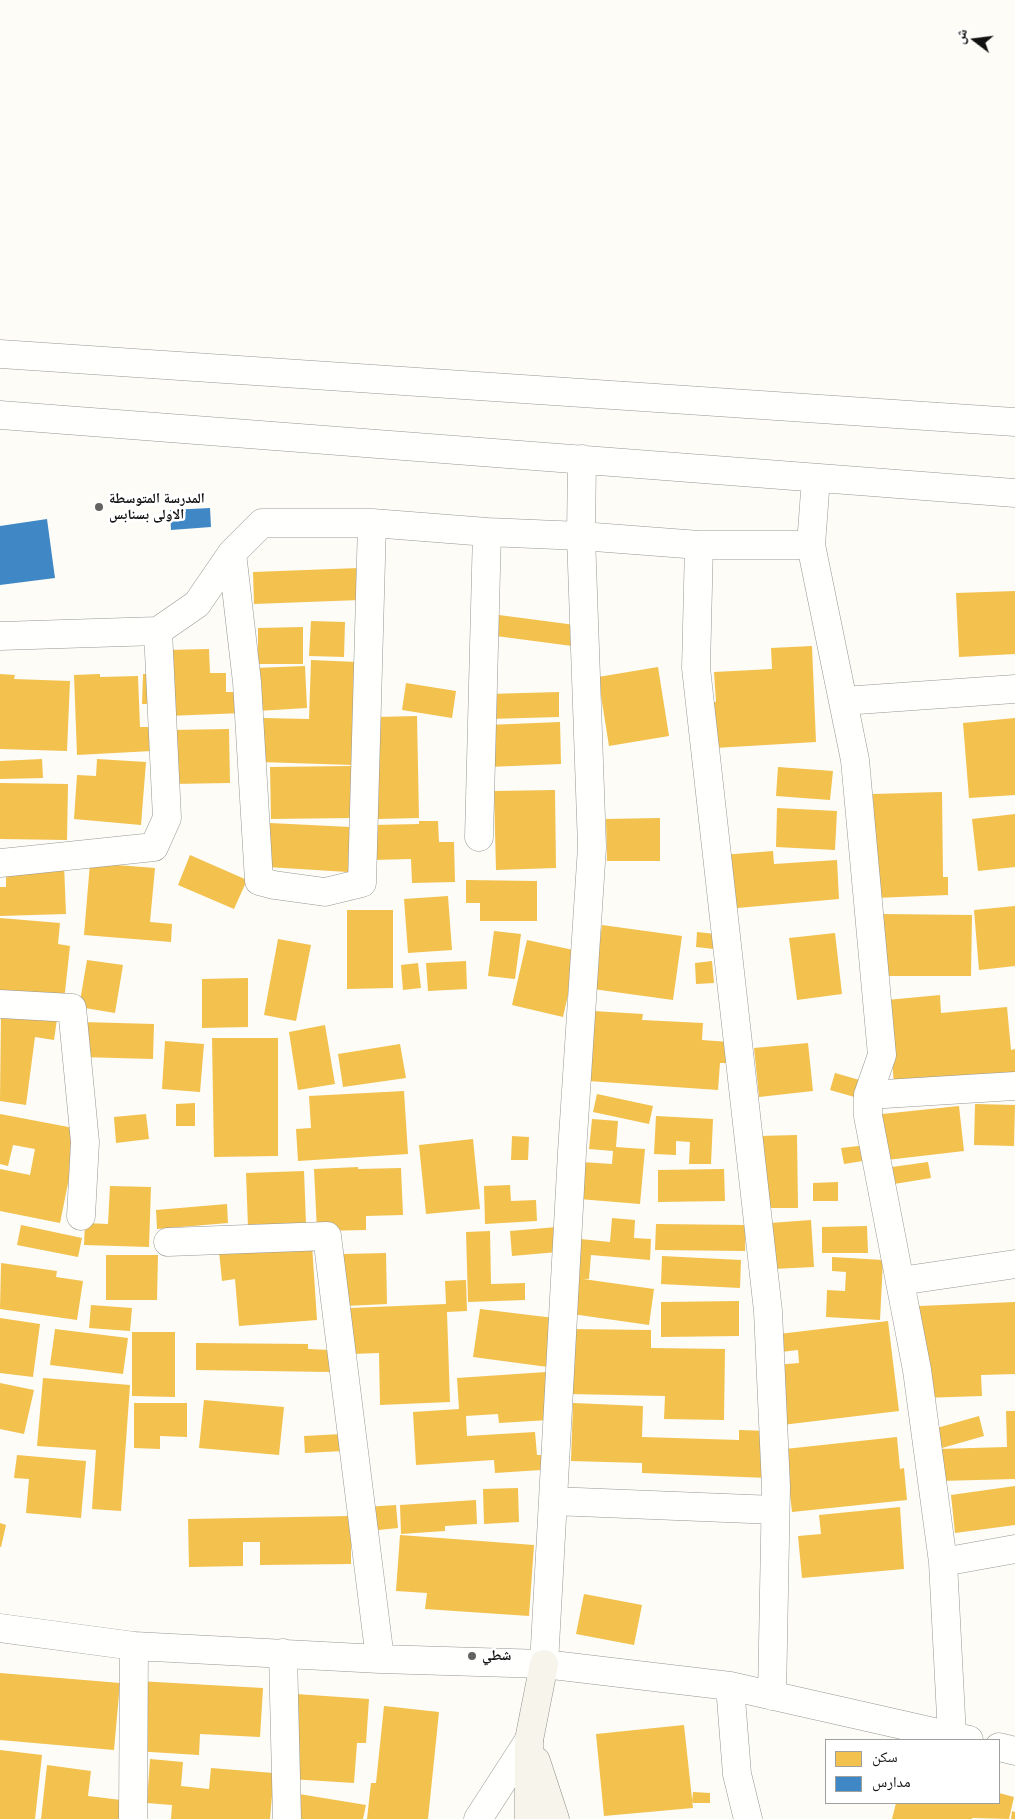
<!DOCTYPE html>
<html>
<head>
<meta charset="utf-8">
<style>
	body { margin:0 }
	#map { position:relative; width:1015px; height:1819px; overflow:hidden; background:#fdfcf7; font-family:"PT Serif","Noto Naskh Arabic",serif }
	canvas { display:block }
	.legend { position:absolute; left:825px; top:1739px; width:175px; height:65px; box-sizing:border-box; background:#fff; border:1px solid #a0a0a0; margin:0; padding:6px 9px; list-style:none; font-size:15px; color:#111 }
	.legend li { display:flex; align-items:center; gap:10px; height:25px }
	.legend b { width:25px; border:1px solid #a0a0a0 }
	.north { position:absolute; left:950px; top:15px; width:50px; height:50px; -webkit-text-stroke:4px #fff; paint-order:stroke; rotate:285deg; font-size:14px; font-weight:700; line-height:20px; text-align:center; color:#111 }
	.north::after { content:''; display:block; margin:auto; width:18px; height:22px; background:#111; clip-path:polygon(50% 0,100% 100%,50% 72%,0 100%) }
</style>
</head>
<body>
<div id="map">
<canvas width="1015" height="1819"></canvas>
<ul class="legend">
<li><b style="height:14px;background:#f2c14e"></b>سكن</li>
<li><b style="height:14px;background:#3f88c5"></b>مدارس</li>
</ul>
<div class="north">ش</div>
</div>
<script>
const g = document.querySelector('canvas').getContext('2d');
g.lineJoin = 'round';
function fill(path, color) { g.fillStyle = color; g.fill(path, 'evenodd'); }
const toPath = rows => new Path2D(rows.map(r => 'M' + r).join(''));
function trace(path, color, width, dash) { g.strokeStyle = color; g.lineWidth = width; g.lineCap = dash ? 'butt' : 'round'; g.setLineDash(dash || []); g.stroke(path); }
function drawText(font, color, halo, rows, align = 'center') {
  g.font = font + ' "PT Serif","Noto Naskh Arabic",serif'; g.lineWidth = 5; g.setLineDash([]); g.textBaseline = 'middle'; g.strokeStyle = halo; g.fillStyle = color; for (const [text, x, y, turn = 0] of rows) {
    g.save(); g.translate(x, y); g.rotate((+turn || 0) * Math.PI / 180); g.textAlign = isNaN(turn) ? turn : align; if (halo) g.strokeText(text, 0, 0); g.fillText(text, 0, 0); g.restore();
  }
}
const homes = toPath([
	[359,568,360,600,254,604,253,572],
	[1015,591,1015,654,959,657,956,593],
	[499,615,575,625,572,646,496,636],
	[311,621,345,622,344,657,309,656],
	[303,627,303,664,258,664,258,628],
	[812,646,816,742,715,748,712,702,716,702,714,672,772,669,771,648],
	[209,649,210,673,226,673,226,692,242,692,243,713,168,716,167,650],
	[311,660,357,662,353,765,260,762,262,718,309,719],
	[305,666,307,708,257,711,255,668],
	[658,667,669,736,609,746,598,677],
	[0,674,15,675,14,679,70,681,67,751,0,749],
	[100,674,100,677,138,676,140,727,151,727,152,751,77,755,74,675],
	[143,674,156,674,154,704,142,704],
	[406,683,456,691,452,718,402,710],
	[559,692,559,717,488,719,488,694],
	[417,716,419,818,378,819,376,717],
	[1015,718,1015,795,969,798,963,723],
	[560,722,561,764,488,767,487,725],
	[229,729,230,783,171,784,170,730],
	[42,759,43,778,0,779,0,761],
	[97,759,146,762,141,825,74,819,77,775,96,776],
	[352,766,352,818,271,819,270,767],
	[778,767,833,771,830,800,776,796],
	[0,783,68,784,67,840,0,839],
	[555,790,556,868,496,870,494,791],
	[942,792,943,877,948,877,948,895,875,898,873,794],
	[777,808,837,811,835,850,776,847],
	[1015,814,1015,867,978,871,972,819],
	[660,818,660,861,607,861,606,819],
	[419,821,438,821,439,842,454,842,455,882,412,883,411,859,374,860,373,825,419,824],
	[270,823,350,827,348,872,267,867],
	[773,851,774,864,837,860,839,899,726,909,722,855],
	[190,855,247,880,234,909,178,885],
	[90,863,155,868,150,922,172,924,171,942,84,935],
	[64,864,66,914,0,916,0,887,6,887,6,867],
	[466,880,537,881,537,921,480,921,480,903,466,903],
	[448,896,452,950,408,953,404,899],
	[1015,906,1015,966,979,970,974,910],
	[347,910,393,910,393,988,347,989],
	[882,914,972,915,971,976,881,976],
	[0,918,60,923,58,944,70,946,64,1001,0,994],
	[602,925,682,936,673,1000,593,989],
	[494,931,521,934,515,979,488,976],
	[697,932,716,934,714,949,696,947],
	[835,933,842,994,797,1000,789,938],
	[278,939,311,945,296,1021,264,1015],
	[527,940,578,951,563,1017,512,1005],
	[87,960,123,965,115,1013,79,1007],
	[466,961,467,989,428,991,426,963],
	[712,961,714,983,696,984,695,963],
	[418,963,421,988,403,990,401,965],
	[248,978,248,1027,202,1028,202,979],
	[940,995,941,1013,1007,1007,1011,1050,1015,1049,1015,1073,894,1084,887,1000],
	[1,1011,57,1019,54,1040,35,1037,26,1105,0,1101],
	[593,1011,643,1014,642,1020,703,1023,702,1040,729,1042,728,1063,720,1063,718,1090,588,1081],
	[82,1022,154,1024,153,1059,80,1057],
	[325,1025,335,1084,298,1090,289,1032],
	[212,1038,278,1038,278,1156,214,1157],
	[165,1041,204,1044,200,1092,162,1089],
	[808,1043,813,1091,759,1097,754,1048],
	[400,1044,406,1078,343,1087,338,1054],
	[835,1073,863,1081,858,1098,830,1090],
	[404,1091,408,1154,298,1161,296,1129,311,1128,309,1096],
	[597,1094,653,1106,649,1124,593,1112],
	[195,1103,195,1126,176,1126,176,1104],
	[975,1104,1015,1105,1014,1146,974,1145],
	[959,1106,964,1151,878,1161,873,1115],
	[0,1114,79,1129,60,1223,0,1211,0,1169,30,1175,35,1149,13,1145,8,1166,0,1164],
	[146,1114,149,1139,116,1143,114,1117],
	[656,1116,713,1119,711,1164,689,1164,690,1142,676,1141,676,1155,654,1154],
	[592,1119,618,1121,616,1147,645,1149,640,1204,579,1199,582,1162,612,1164,613,1151,589,1149],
	[797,1135,798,1208,767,1208,766,1171,760,1171,759,1136],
	[512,1136,529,1137,528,1160,511,1160],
	[473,1139,480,1209,426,1214,419,1145],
	[867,1145,869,1160,844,1164,841,1148],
	[928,1162,931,1178,894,1184,892,1167],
	[358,1167,358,1169,401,1168,403,1215,366,1216,366,1230,317,1231,314,1169],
	[724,1169,725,1201,658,1202,658,1170],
	[304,1171,306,1224,248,1227,246,1173],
	[838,1182,838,1201,813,1201,813,1183],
	[510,1185,511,1201,536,1200,537,1221,485,1224,484,1186],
	[110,1186,151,1187,149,1247,84,1245,85,1223,108,1224],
	[227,1204,228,1223,157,1229,156,1210],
	[612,1218,635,1220,634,1238,651,1239,650,1260,591,1255,589,1279,583,1279,654,1289,649,1325,572,1314,571,1238,610,1242],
	[811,1220,814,1267,773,1269,770,1223],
	[656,1224,746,1225,745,1251,655,1250],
	[21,1225,82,1238,78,1257,17,1245],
	[867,1226,868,1253,822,1253,822,1227],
	[557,1227,558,1252,512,1256,510,1231],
	[490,1231,491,1284,525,1283,525,1300,468,1302,466,1232],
	[312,1245,317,1320,239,1326,235,1279,222,1281,219,1251],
	[386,1253,387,1304,345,1306,343,1254],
	[106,1255,158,1255,157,1300,106,1300],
	[662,1256,741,1260,740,1288,661,1284],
	[832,1257,883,1260,880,1320,826,1317,827,1290,845,1291,846,1272,832,1271],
	[1,1263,57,1271,56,1277,83,1281,77,1320,0,1309],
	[466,1280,467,1311,447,1312,450,1402,380,1405,379,1353,352,1354,350,1308,446,1304,445,1281],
	[739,1301,739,1336,661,1337,661,1302],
	[1015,1302,1015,1374,981,1375,982,1396,922,1398,919,1306],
	[91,1305,132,1308,130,1331,89,1328],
	[480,1309,554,1318,548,1367,473,1357],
	[0,1318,40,1324,33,1377,0,1373],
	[888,1321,899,1411,782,1425,775,1365,799,1363,798,1350,781,1352,779,1334],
	[55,1329,128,1338,123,1374,50,1365],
	[570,1329,651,1330,651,1348,725,1349,724,1420,664,1419,665,1396,569,1394],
	[132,1332,175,1332,175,1397,132,1396],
	[196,1343,308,1344,308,1349,330,1350,330,1372,196,1370],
	[546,1372,549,1420,499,1423,498,1414,466,1416,467,1436,535,1432,537,1455,541,1455,541,1470,495,1473,494,1460,416,1465,413,1412,459,1409,457,1378],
	[43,1378,130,1385,121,1511,92,1509,96,1450,37,1446],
	[0,1383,34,1390,24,1434,0,1429],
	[204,1400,284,1407,279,1455,199,1448],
	[134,1403,187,1403,187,1437,160,1436,160,1449,134,1448],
	[573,1403,643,1406,642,1437,739,1440,739,1430,769,1431,768,1478,642,1473,642,1463,571,1461],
	[1006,1411,1015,1411,1015,1479,939,1481,938,1449,1007,1447],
	[979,1416,984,1436,935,1450,930,1430],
	[342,1434,343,1451,305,1453,304,1436],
	[897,1437,900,1469,904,1468,907,1500,792,1512,785,1449],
	[17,1455,86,1461,81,1518,26,1513,29,1479,14,1478],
	[1015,1486,1015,1525,955,1533,951,1495],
	[518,1488,519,1522,484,1524,483,1489],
	[476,1500,477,1524,445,1526,445,1531,401,1534,400,1505],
	[396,1505,398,1528,369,1531,366,1507],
	[900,1507,904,1569,802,1578,798,1536,821,1534,819,1515],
	[351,1516,351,1564,260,1565,260,1542,243,1542,243,1566,189,1567,188,1519],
	[0,1523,6,1525,1,1547,0,1547],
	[400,1535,534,1545,529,1616,425,1609,427,1593,396,1591],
	[584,1594,642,1605,634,1645,576,1634],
	[0,1673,120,1683,114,1750,0,1740],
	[138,1681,263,1688,260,1737,200,1734,199,1755,134,1751],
	[296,1694,369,1699,366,1743,357,1743,354,1783,290,1779],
	[384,1706,439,1712,428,1819,367,1819,371,1783,376,1783],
	[684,1725,693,1808,604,1816,596,1734],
	[0,1750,42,1755,35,1819,0,1819],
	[150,1759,183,1762,181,1786,209,1789,211,1768,274,1773,270,1819,171,1819,172,1805,147,1803],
	[47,1765,91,1771,88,1796,121,1800,119,1819,41,1819],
	[693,1792,710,1793,710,1803,692,1803],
	[999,1793,1014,1797,1009,1819,972,1818,972,1819,892,1819,896,1803,999,1803],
	[299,1794,366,1805,363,1819,295,1819],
	[1012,1811,1015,1812,1015,1819,1011,1819]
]);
const schools = toPath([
	[210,508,211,527,171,530,170,510],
	[47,519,55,578,0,585,0,526]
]);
const street = toPath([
	[0,354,1015,422],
	[0,415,1015,493],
	[372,523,362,883,325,892,274,885,259,881,247,682,232,553,262,523,372,523,487,532],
	[699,545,696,668,768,1311,776,1487,772,1696],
	[811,545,855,760,882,1055,868,1095,868,1116,917,1370,943,1562,952,1736],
	[0,636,158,631,197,604,232,553],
	[843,701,1015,689],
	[479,837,487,532,581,536,699,545,811,545,816,478],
	[0,863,154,847,167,818,158,631],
	[0,1004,72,1008,85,1142,81,1216],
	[868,1095,1015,1086],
	[168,1242,327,1236,380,1659],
	[900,1281,1015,1264],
	[553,1501,775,1510],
	[943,1562,1015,1549],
	[0,1628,134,1646,380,1659,544,1664,730,1686,969,1740],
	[283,1653,287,1819],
	[544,1664,572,1152,592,847,581,536,582,459],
	[730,1686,737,1774,748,1819],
	[999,1747,1015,1751],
	[133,1819,134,1646],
	[478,1819,529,1740]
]);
const secondary = toPath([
	[536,1761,555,1819],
	[529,1819,529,1740,544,1664]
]);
const markers = [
	[99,507,5,"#646362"],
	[472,1656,5,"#646362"]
];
const poiNames = [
	["المدرسة المتوسطة",109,499],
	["الاولى بسنابس",109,515],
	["شطي",482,1656]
];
fill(homes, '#f2c14e');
fill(schools, '#3f88c5');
trace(street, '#979795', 29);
trace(secondary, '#8e8d8b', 29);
trace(street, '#fffffe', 28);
trace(secondary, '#f6f4eb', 28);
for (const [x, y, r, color] of markers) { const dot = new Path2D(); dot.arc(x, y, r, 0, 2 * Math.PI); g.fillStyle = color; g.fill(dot); trace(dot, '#fff', 2); }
drawText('bold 14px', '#111', '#fff', poiNames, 'left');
</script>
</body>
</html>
